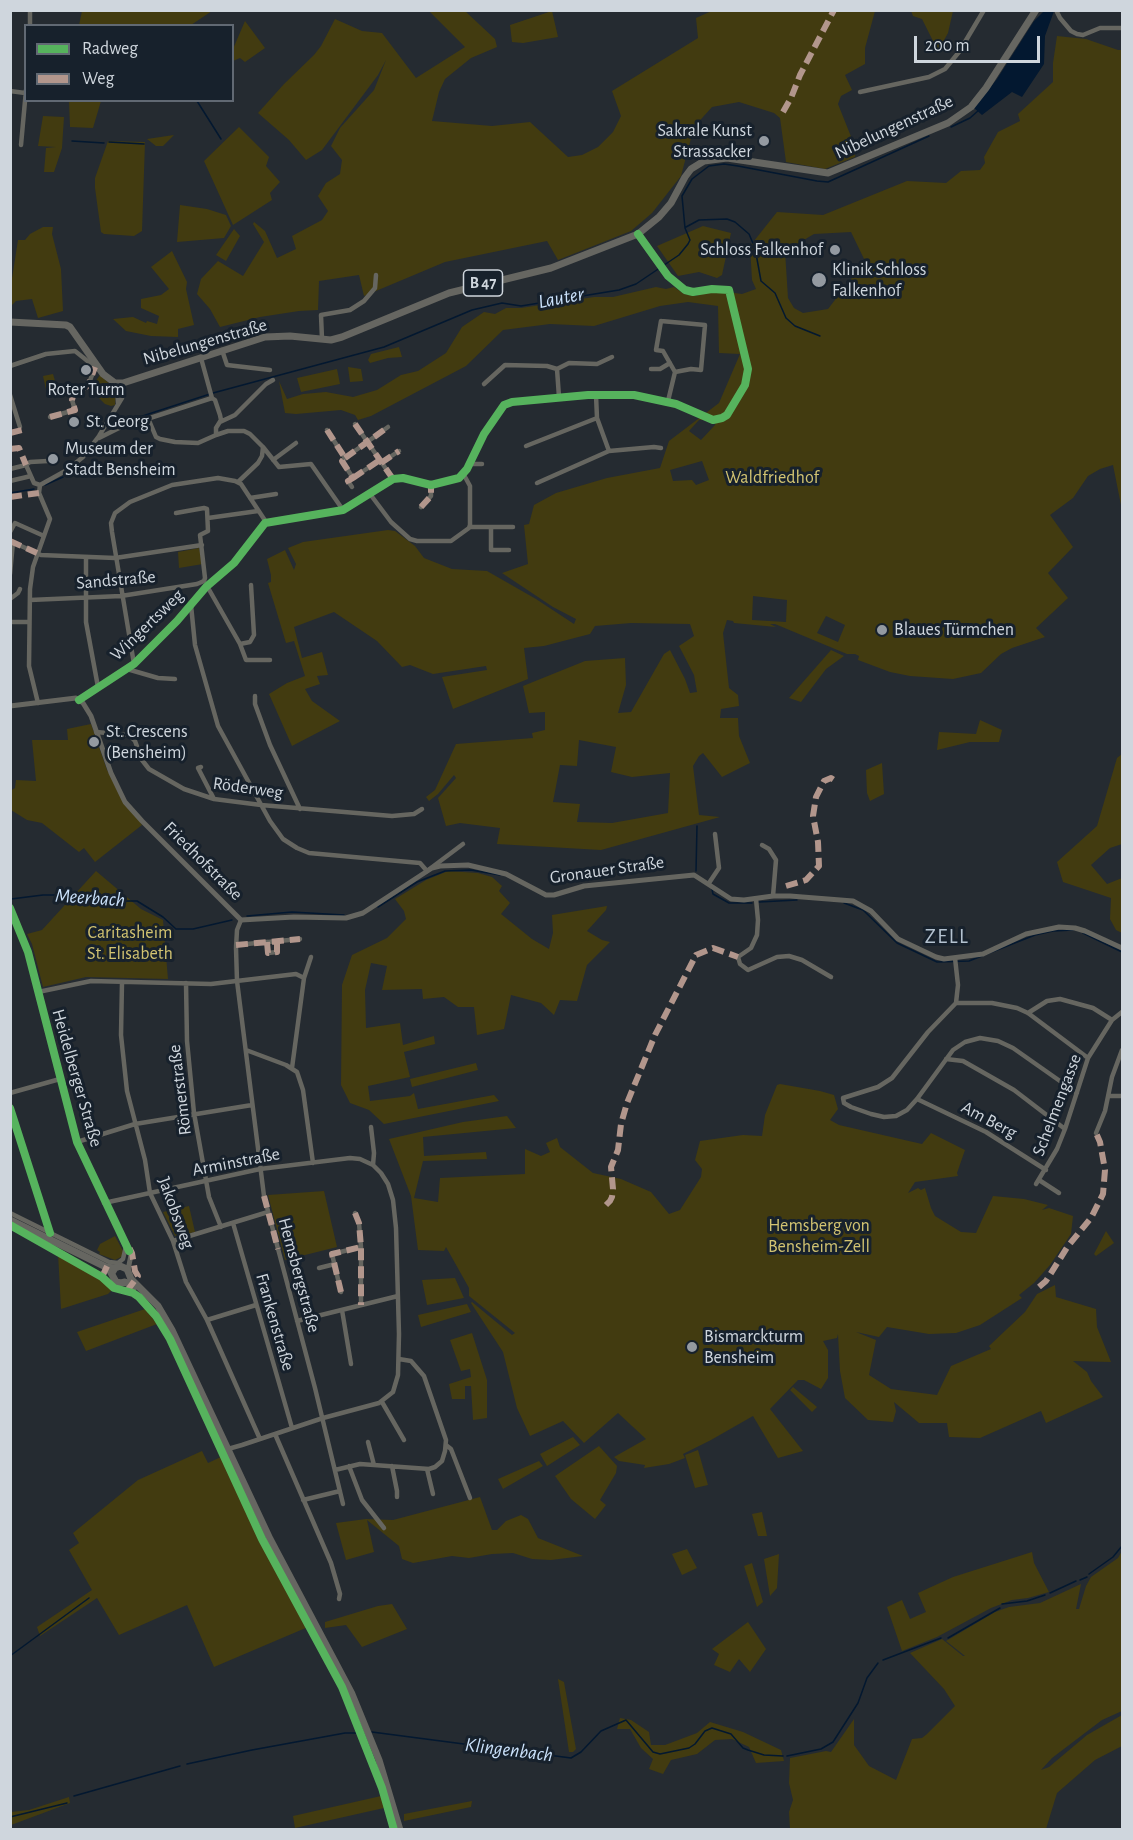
<!DOCTYPE html>
<html>
<head>
<meta charset="utf-8">
<style>
	body { margin:0 }
	#map { position:relative; width:1133px; height:1840px; overflow:hidden; background:#252b31; font-family:"Alegreya Sans",sans-serif }
	canvas { display:block }
	.frame { position:absolute; inset:0; border:12px solid #cfd6dd; pointer-events:none }
	.legend { position:absolute; left:24px; top:24px; width:210px; height:78px; box-sizing:border-box; background:#17212c; border:2px solid #616973; margin:0; padding:8px 10px; list-style:none; font-size:18px; color:#cfd6dd }
	.legend li { display:flex; align-items:center; gap:12px; height:30px }
	.legend b { width:30px; border:2px solid #616973 }
	.scale { position:absolute; left:914px; top:36px; width:126px; height:27px; box-sizing:border-box; border:3px solid #cfd6dd; border-top:0; padding-left:8px; font-size:18px; line-height:21px; white-space:nowrap; color:#cfd6dd; -webkit-text-stroke:4px #17212c; paint-order:stroke }
</style>
</head>
<body>
<div id="map">
<canvas width="1133" height="1840"></canvas>
<div class="frame"></div>
<ul class="legend">
<li><b style="height:8px;background:#56b35d"></b>Radweg</li>
<li><b style="height:8px;background:#b2968c"></b>Weg</li>
</ul>
<div class="scale">200 m</div>
</div>
<script>
const g = document.querySelector('canvas').getContext('2d');
g.lineJoin = 'round';
function fill(path, color) { g.fillStyle = color; g.fill(path, 'evenodd'); }
const toPath = rows => new Path2D(rows.map(r => 'M' + r).join(''));
function trace(path, color, width, dash) { g.strokeStyle = color; g.lineWidth = width; g.lineCap = dash ? 'butt' : 'round'; g.setLineDash(dash || []); g.stroke(path); }
function drawText(font, color, halo, rows, align = 'center') {
  g.font = font + ' "Alegreya Sans",sans-serif'; g.lineWidth = 6; g.setLineDash([]); g.textBaseline = 'middle'; g.strokeStyle = halo; g.fillStyle = color; for (const [text, x, y, turn = 0] of rows) {
    g.save(); g.translate(x, y); g.rotate((+turn || 0) * Math.PI / 180); g.textAlign = isNaN(turn) ? turn : align; if (halo) g.strokeText(text, 0, 0); g.fillText(text, 0, 0); g.restore();
  }
}
const green = toPath([
	[714,10,875,11,865,48,865,64,845,75,852,90,841,96,838,104,856,149,855,157,825,169,786,162,780,118,774,113,739,102,712,107,694,127,681,176,652,213,631,231,558,260,547,241,445,262,364,296,359,275,319,281,318,310,299,311,260,317,220,327,210,309,197,294,201,279,218,261,243,276,264,242,253,224,254,222,265,231,277,258,296,249,292,236,322,220,328,211,318,196,326,183,340,174,342,160,331,146,340,128,374,90,386,60,378,75,322,150,306,160,289,140,258,113,284,84,314,55,321,46,335,19,362,31,382,33,416,78,465,47,429,11,465,11,495,39,497,47,471,58,445,79,439,92,432,121,492,126,530,122,568,157,582,155,598,147,613,132,621,116,612,91,698,38,696,18],
	[82,11,82,10,212,11,191,25,79,25],
	[552,11,558,37,523,43,512,42,510,25],
	[911,11,953,11,948,33,938,51,922,19,913,16],
	[245,21,265,48,245,62,240,58,233,61,233,49],
	[1057,36,1086,39,1118,50,1122,50,1122,510,1113,465,1100,469,1088,476,1073,498,1050,515,1073,547,1048,573,1068,598,1036,628,1045,637,1012,648,1001,654,981,673,953,679,910,676,890,672,858,660,859,656,855,654,847,654,775,624,770,624,776,627,734,623,733,621,727,620,723,633,729,688,738,695,739,706,721,709,720,718,738,718,739,736,750,763,722,777,703,753,699,756,693,766,699,815,720,817,601,850,497,844,500,828,460,823,446,826,438,798,456,778,454,775,438,794,429,801,426,797,435,790,456,744,533,738,532,733,545,730,545,712,529,713,523,686,585,661,625,658,626,685,618,713,631,712,664,654,670,650,685,679,690,693,697,692,694,675,679,646,694,636,690,624,631,623,595,626,590,634,544,646,524,648,528,679,453,709,442,677,487,670,486,666,433,674,410,665,402,667,377,641,334,612,294,627,302,658,322,652,328,675,317,676,320,684,305,689,312,701,340,721,292,746,269,694,287,683,305,676,294,641,286,643,268,583,271,582,271,575,267,559,285,550,294,570,296,564,288,548,303,542,388,530,395,531,415,546,424,558,452,569,487,571,536,599,574,624,576,619,553,607,502,573,528,564,524,525,529,524,534,505,556,493,607,478,660,468,669,441,719,403,740,354,719,353,718,306,688,302,660,306,594,326,550,324,503,330,466,366,371,416,358,420,355,415,341,410,296,414,285,413,279,381,287,399,303,394,326,392,353,397,377,390,401,375,418,371,446,353,462,327,484,312,495,314,506,308,521,308,594,297,613,297,656,287,666,289,674,287,684,294,696,296,713,290,742,294,756,289,752,280,750,246,777,212,823,215,907,181,946,183,961,171,980,170,985,163,984,157,998,132,1020,121,1018,114,1053,82,1053,63],
	[851,232,865,261,828,309,803,313,794,308,788,298,785,251,814,234],
	[699,420,716,420,715,425,701,440,689,431],
	[702,461,709,480,696,485,692,480,673,481,670,470],
	[753,596,787,600,786,622,752,620],
	[826,616,845,625,838,642,817,633],
	[579,740,616,747,611,772,632,777,670,773,668,813,612,823,577,822,580,804,553,802,560,765,577,766],
	[69,101,101,101,93,128,70,127],
	[43,116,64,117,62,148,54,172,44,172,46,148,56,147,38,146],
	[239,127,269,157,266,166,280,182,270,193,272,200,233,225,204,161],
	[174,135,163,146,156,146,147,139],
	[108,141,145,142,142,231,134,236,104,234,101,232,95,188,95,178],
	[180,205,207,209,226,215,231,226,224,238,177,242],
	[703,226,731,233,722,275,717,278,699,272,678,276,657,246],
	[43,227,53,227,52,234,61,269,63,311,38,318,32,299,16,301,11,306,11,285,18,240,25,240,30,234],
	[234,229,240,236,226,261,216,255],
	[172,251,187,282,186,289,194,325,178,329,178,337,151,336,126,331,113,319,133,317,146,323,147,321,157,324,159,316,141,308,141,299,161,295,169,289,151,267],
	[399,347,402,357,388,358,370,363,368,360,371,354],
	[348,367,361,369,363,381,350,382],
	[337,369,340,384,301,392,297,378],
	[53,374,58,391,47,394,43,376],
	[100,375,116,390,115,405,111,406,105,404,90,389],
	[199,548,203,564,179,568,178,552],
	[831,650,844,656,826,669,801,702,789,698],
	[980,720,1002,730,999,742,970,742,937,750,939,732,976,734],
	[91,724,107,770,142,825,95,862,84,848,79,852,42,823,27,820,11,810,10,791,15,788,16,780,36,781,32,740,68,740,67,729],
	[1122,754,1122,844,1110,848,1091,865,1107,884,1122,878,1122,899,1121,901,1122,903,1122,933,1116,930,1110,919,1111,898,1063,882,1057,862,1097,826,1117,758],
	[882,763,884,794,870,801,867,793,866,770],
	[96,871,141,909,163,920,168,979,86,977,43,987,32,944,27,934,42,930],
	[448,871,478,873,492,877,502,886,499,891,510,903,501,914,532,939,549,949,553,933,552,915,607,906,606,910,587,931,602,940,610,942,587,965,577,1001,560,1000,554,1015,541,1003,511,995,504,1029,477,1035,474,1007,458,1007,444,997,423,999,422,989,382,990,387,966,371,963,365,990,366,1028,400,1023,403,1045,434,1036,435,1044,404,1052,410,1077,368,1086,370,1101,410,1096,414,1093,418,1109,494,1095,499,1101,384,1124,369,1110,350,1103,341,1085,342,985,352,955,387,938,406,919,404,911,395,899,426,880],
	[476,1063,478,1070,412,1087,410,1079],
	[780,1084,820,1091,834,1095,838,1109,830,1120,839,1125,922,1144,931,1133,965,1150,957,1173,958,1176,915,1182,908,1193,918,1188,921,1190,925,1188,931,1208,935,1216,961,1232,976,1233,993,1196,1024,1199,1048,1205,1042,1210,1049,1208,1073,1216,1071,1234,1050,1265,1034,1283,1019,1295,1022,1298,980,1325,956,1333,929,1334,887,1327,879,1337,856,1332,876,1340,869,1375,891,1389,937,1395,951,1366,991,1349,989,1346,1025,1312,1037,1294,1055,1285,1056,1297,1096,1309,1097,1327,1111,1362,1073,1361,1087,1372,1091,1381,1103,1397,1046,1423,1041,1411,980,1438,949,1437,947,1423,919,1423,894,1402,896,1411,893,1422,868,1420,845,1398,840,1371,838,1334,837,1338,823,1341,828,1350,828,1378,821,1389,804,1380,798,1380,770,1409,803,1451,778,1458,753,1416,711,1440,683,1454,685,1458,669,1464,644,1468,645,1465,619,1461,614,1457,646,1439,618,1413,584,1443,563,1421,530,1436,517,1408,503,1352,471,1303,472,1302,512,1335,515,1333,469,1296,469,1288,446,1247,444,1251,418,1250,411,1196,389,1139,463,1122,507,1116,516,1128,423,1137,424,1156,486,1152,487,1159,423,1161,414,1198,438,1202,440,1178,525,1174,525,1149,541,1156,550,1152,546,1143,557,1138,560,1147,593,1173,621,1179,651,1192,669,1214,680,1210,701,1177,702,1169,695,1160,700,1141,743,1135,762,1136,765,1115,777,1085],
	[324,1191,337,1247,285,1260,268,1195],
	[189,1206,195,1232,175,1236,163,1212],
	[1106,1231,1114,1243,1096,1256,1094,1254],
	[115,1236,123,1251,123,1256,115,1260,99,1254,100,1252,97,1250,100,1244],
	[58,1253,101,1278,112,1290,108,1294,61,1309],
	[455,1278,464,1298,427,1305,422,1280],
	[467,1304,471,1312,421,1327,418,1315],
	[145,1309,157,1324,86,1351,77,1332],
	[472,1333,487,1380,487,1418,473,1420,471,1386,465,1386,465,1399,452,1399,449,1384,471,1377,470,1369,461,1371,450,1340],
	[793,1387,817,1407,812,1412,790,1390],
	[573,1437,580,1445,547,1466,540,1454],
	[599,1446,617,1466,616,1473,600,1500,606,1505,595,1519,571,1499,555,1476],
	[698,1450,708,1485,695,1488,685,1455],
	[202,1451,208,1463,223,1456,295,1605,308,1627,214,1667,187,1605,119,1635,97,1598,40,1636,37,1627,92,1590,69,1550,79,1543,73,1533,138,1480],
	[539,1461,543,1466,503,1489,498,1479],
	[480,1497,492,1530,497,1530,506,1521,521,1515,528,1519,538,1538,583,1556,551,1560,532,1559,513,1553,492,1554,469,1558,452,1556,413,1563,402,1559,399,1546,367,1520,374,1552,346,1560,336,1523,366,1519,393,1520],
	[762,1512,767,1536,758,1536,752,1514],
	[687,1549,697,1568,682,1575,672,1554],
	[1122,1551,1122,1711,1102,1720,1052,1758,1041,1770,1049,1767,1087,1735,1122,1715,1122,1746,1095,1760,1057,1793,1046,1829,790,1829,789,1812,793,1800,789,1783,790,1758,826,1751,831,1752,854,1719,854,1745,869,1766,896,1780,912,1739,922,1738,927,1734,955,1706,944,1689,910,1653,942,1639,963,1656,965,1656,946,1641,995,1612,1009,1607,1040,1603,1081,1584,1076,1609,1079,1609,1086,1586,1091,1577,1118,1558],
	[1032,1552,1034,1563,1049,1592,1028,1598,1012,1600,991,1608,937,1637,902,1651,887,1607,902,1600,910,1619,926,1612,918,1593,953,1577],
	[779,1554,777,1588,770,1596,764,1559],
	[752,1563,763,1602,757,1607,744,1566],
	[392,1604,407,1629,362,1647,346,1625,325,1628,325,1622,378,1606],
	[748,1622,766,1649,750,1672,739,1659,730,1672,714,1665,719,1654,712,1649],
	[558,1679,564,1682,576,1749,573,1752,569,1752],
	[620,1718,631,1720,649,1732,651,1745,665,1745,697,1733,710,1722,743,1732,781,1750,784,1761,756,1763,749,1747,732,1739,715,1740,697,1754,671,1760,663,1774,649,1769,653,1759,641,1748,630,1729,617,1729],
	[381,1796,384,1808,295,1828,293,1816],
	[69,1797,70,1803,11,1825,11,1812,29,1810],
	[472,1801,471,1807,404,1821,404,1814]
]);
const water = toPath([
	[1044,11,1054,11,1045,36,1044,64,1022,97,1012,92,982,115,974,108,997,79,1034,21]
]);
const stream = toPath([
	[197,101,221,139],
	[951,127,970,118,979,110],
	[72,141,104,143],
	[109,142,144,144],
	[686,227,699,220,727,219,735,222,749,234,755,248,761,281,775,293,786,318,795,326,820,336],
	[118,424,213,393,384,347,472,310,502,303,521,306,619,290,636,284,679,255,688,244,690,240,685,228,682,196,692,179,709,166,724,164,738,166,817,181,828,182,929,136],
	[45,485,63,477],
	[10,493,34,489],
	[696,871,697,826],
	[712,889,713,894,729,903,752,903],
	[11,899,43,895,84,895,118,901,137,901,163,917,176,929,193,929,232,920],
	[759,902,797,900],
	[844,903,863,910,897,943,937,962,969,961,1035,935,1053,931,1073,930],
	[378,907,417,882,445,871,471,870,500,875],
	[247,916,292,912,344,915],
	[1083,933,1122,952],
	[1089,1574,1113,1557,1122,1546],
	[1080,1580,1087,1577],
	[1050,1593,1076,1581],
	[1002,1604,1027,1601,1045,1595],
	[948,1638,1000,1608],
	[10,1656,89,1598],
	[883,1660,941,1638],
	[372,1732,571,1758,581,1752,601,1731,626,1720,653,1752,660,1754,689,1748,695,1744,705,1731,712,1728,731,1734,743,1748,748,1750,764,1755,783,1756],
	[787,1756,821,1749,833,1742,858,1703,867,1678,878,1663],
	[187,1764,252,1750,345,1733,359,1733],
	[74,1796,180,1766],
	[10,1817,67,1803]
]);
const minor = toPath([
	[1058,10,1057,12,1060,18,1071,31,1077,34,1083,35,1100,28,1122,28],
	[30,26,30,10],
	[10,91,25,93],
	[860,92,929,77,945,69,959,52,984,10],
	[21,145,26,90],
	[661,321,705,325,701,370,691,369,675,372,663,351,656,350,661,321],
	[322,339,321,315,350,310,364,301,375,288,376,275],
	[222,350,227,365,270,370],
	[201,358,212,398,215,400,220,415,221,420,216,428,216,435,228,431,244,431,250,434,263,447,262,456,258,463,238,482],
	[10,366,46,354,75,351,95,367],
	[557,369,559,397],
	[651,369,660,369,670,363],
	[115,383,117,388,118,403],
	[484,384,505,365,547,366,557,369,569,363,597,364,612,357],
	[10,395,20,427],
	[596,395,597,418,609,451],
	[668,401,675,372],
	[50,417,75,410,72,400,74,392,88,386,95,367],
	[148,418,156,437,160,439,175,442,198,443,216,435],
	[220,422,235,415,266,384,273,380],
	[355,424,393,479],
	[327,430,345,458,342,461,353,478,348,481,352,487],
	[99,438,119,428,212,398],
	[526,446,597,418],
	[263,447,279,467,311,464,343,510],
	[345,458,388,427],
	[273,460,296,443],
	[381,463,399,451],
	[470,464,482,464],
	[26,465,34,483,40,485],
	[10,469,26,465,30,462,48,461],
	[353,478,380,460],
	[10,481,31,476],
	[537,483,609,451,654,447,661,448],
	[40,485,67,470,83,457,99,436,122,398,123,383],
	[370,494,391,522,410,539,417,541,451,541,469,528,470,525,470,486,464,475],
	[250,498,276,494],
	[421,507,431,496,431,485],
	[208,518,258,511],
	[470,527,513,527],
	[491,527,491,550,509,550],
	[10,532,15,523,44,536],
	[10,541,41,555,115,558,202,545],
	[86,557,86,622,98,687],
	[10,574,13,542],
	[207,586,240,644,246,660,270,660],
	[10,599,18,593,20,589],
	[30,600,121,596,197,584,204,581,205,578,200,535,208,531,207,509,204,508,176,513],
	[191,605,195,645,218,726,270,821,283,839,297,848,309,853,420,863,427,871,463,844],
	[10,622,29,622],
	[240,644,250,642,254,635,251,585],
	[134,664,112,532,111,523,115,513,130,502,172,485,218,478,235,481,241,484,266,522],
	[127,669,158,678,175,679],
	[255,696,255,704,270,745,300,809],
	[79,700,134,664,177,621,206,587,234,563,265,523,343,510,393,479,403,478,431,485,459,478,467,469,484,434,504,405,512,402,588,395,634,395,676,404,713,420,722,418,727,415,745,385,748,369,729,290,712,289,693,292,685,290,668,276,638,234],
	[38,703,29,666,30,589,33,567,50,519,39,493,40,485],
	[96,732,129,735,135,741,142,760,149,769,184,789,214,799,261,805,392,816,414,814,422,809],
	[201,767,198,768,214,799],
	[762,845,769,849,776,860,773,896],
	[709,883,719,868,715,834],
	[756,899,758,920,757,935,751,948,738,957,740,964,748,970,777,957,789,956,802,960,831,977],
	[241,920,237,930,236,948,237,981,264,1196,315,1388,343,1504],
	[267,942,268,953,277,952,277,941],
	[236,945,300,939],
	[955,958,958,985,956,1003,928,1032,892,1078,878,1087,843,1098,844,1103,851,1107,871,1114,884,1117,896,1116,907,1110,917,1099,953,1050,965,1042,980,1038,998,1041,1013,1048,1077,1093],
	[122,982,121,1035,127,1091,145,1160,150,1193,173,1241,186,1282,207,1320,260,1439],
	[186,983,187,1041,194,1113,209,1197,221,1227],
	[38,992,91,981,211,984,296,974,304,978],
	[956,1003,992,1003,1017,1008,1028,1013,1088,1058],
	[1028,1013,1047,1001,1060,999,1093,1008,1112,1020],
	[246,1050,286,1065,297,1072,303,1090,313,1163],
	[946,1059,963,1061,1014,1090,1065,1129],
	[292,1068,304,978,311,957],
	[10,1093,60,1079],
	[1108,1096,1122,1096],
	[917,1099,986,1132,1046,1170],
	[10,1108,50,1233],
	[371,1127,374,1153,373,1165],
	[1096,1133,1105,1111,1112,1077,1122,1050],
	[77,1142,135,1124,252,1105],
	[1039,1180,1059,1193],
	[1036,1184,1057,1149,1065,1129,1088,1058,1112,1020,1122,1012],
	[104,1203,260,1169,350,1158,360,1159,373,1165,381,1173,388,1184,393,1200,396,1228,399,1334,398,1375,393,1392,379,1403,323,1418,242,1445,221,1451],
	[10,1213,109,1262,118,1263,123,1259,126,1246],
	[355,1213,359,1223,361,1247,361,1305],
	[233,1223,292,1428],
	[173,1241,268,1212],
	[319,1268,335,1264],
	[341,1292,332,1254,361,1247],
	[342,1310,351,1364],
	[207,1320,256,1305],
	[297,1321,398,1296],
	[382,1402,404,1440],
	[275,1434,331,1563,340,1594,339,1599],
	[368,1442,374,1465],
	[446,1445,451,1449,470,1498],
	[349,1466,362,1500,384,1528],
	[392,1466,397,1491,397,1497],
	[427,1469,433,1494],
	[335,1470,360,1464,429,1469,435,1467,442,1461,445,1451,446,1440,424,1376,411,1361,399,1359],
	[303,1500,340,1491]
]);
const tertiary = toPath([
	[10,706,76,698,83,703,91,716,111,773,125,802,142,821,241,920,294,917,346,918,363,913,432,868,440,866,468,865,506,874,546,895,554,895,584,886,694,875,731,899,744,900,773,896,790,896,853,901,871,911,898,939,936,957,944,959,983,954,1026,934,1059,927,1075,928,1085,931,1122,948],
	[10,908,28,952,77,1142,131,1255,128,1270]
]);
const primary = toPath([
	[10,322,66,325,70,327,103,374,115,383,123,383,265,337,290,336,331,340,342,337,449,293,551,268,638,234,659,217,671,203,685,177,691,169,704,161,727,158,828,173,948,123,971,107,986,88,1036,10],
	[10,1220,106,1267,115,1268],
	[110,1271,116,1282,121,1283,125,1282,134,1287],
	[112,1273,115,1268,120,1266,127,1269,131,1279,158,1306,172,1330,270,1539,352,1694,379,1760,400,1830]
]);
const quiet = toPath([
	[783,112,791,98,800,75,834,10],
	[50,417,75,410,72,400,74,392,88,386,95,367],
	[355,424,393,479],
	[327,430,345,458,342,461,353,478,348,481,352,487],
	[10,433,22,430,20,427],
	[10,449,19,448,26,465],
	[345,458,388,427],
	[381,463,399,451],
	[353,478,380,460],
	[10,497,39,493],
	[421,507,431,496,431,485],
	[10,541,37,553],
	[786,886,806,880,819,866,818,842,813,816,816,797,824,781,831,778,837,782],
	[267,942,268,953,277,952,277,941],
	[236,945,300,939],
	[264,1196,278,1249],
	[606,1205,610,1201,612,1197,613,1189,611,1167,618,1150,621,1124,627,1103,655,1035,696,955,713,948,738,957],
	[355,1213,359,1223,361,1247,361,1305],
	[102,1277,109,1262],
	[1039,1287,1046,1281,1068,1246,1091,1218,1103,1194,1105,1170,1100,1142,1096,1133],
	[127,1291,138,1276,135,1271,132,1253,128,1245],
	[341,1292,332,1254,361,1247]
]);
const cycleway = toPath([
	[79,700,134,664,177,621,206,587,234,563,265,523,343,510,393,479,403,478,431,485,459,478,467,469,484,434,504,405,512,402,588,395,634,395,676,404,713,420,722,418,727,415,745,385,748,369,729,290,712,289,693,292,685,290,668,276,638,234],
	[10,908,28,952,77,1142,129,1251],
	[10,1108,50,1233],
	[10,1225,102,1277,114,1288,133,1293,139,1297,156,1316,170,1339,262,1539,342,1687,382,1788,394,1830]
]);
const markers = [
	[764,141,6,"#949aa1"],
	[835,250,6,"#949aa1"],
	[819,280,8,"#949aa1"],
	[86,370,6,"#949aa1"],
	[74,422,6,"#949aa1"],
	[53,459,6,"#949aa1"],
	[882,630,6,"#949aa1"],
	[94,742,6,"#949aa1"],
	[692,1347,6,"#949aa1"]
];
const shields = [
	[483,283,39]
];
const shieldNames = [
	["B 47",483,283]
];
const streetNames = [
	["Nibelungenstraße",894,127,-25],
	["Nibelungenstraße",205,342,-16],
	["Sandstraße",116,580,-5],
	["Wingertsweg",147,625,-44],
	["Röderweg",248,788,8],
	["Friedhofstraße",203,861,45],
	["Gronauer Straße",607,870,-8],
	["Heidelberger Straße",77,1078,74],
	["Römerstraße",180,1090,-97],
	["Schelmengasse",1057,1105,-69],
	["Am Berg",989,1120,28],
	["Arminstraße",236,1162,-11],
	["Jakobsweg",176,1213,70],
	["Hemsbergstraße",299,1275,75],
	["Frankenstraße",275,1322,74]
];
const poiNames = [
	["Sakrale Kunst",752,131,"right"],
	["Strassacker",752,152,"right"],
	["Schloss Falkenhof",823,250,"right"],
	["Klinik Schloss",832,270],
	["Falkenhof",832,291],
	["Roter Turm",86,390,"center"],
	["St. Georg",86,422],
	["Museum der",65,449],
	["Stadt Bensheim",65,470],
	["Blaues Türmchen",894,630],
	["St. Crescens",106,732],
	["(Bensheim)",106,753],
	["Bismarckturm",704,1337],
	["Bensheim",704,1358]
];
const parkNames = [
	["Waldfriedhof",772,478],
	["Caritasheim",130,933],
	["St. Elisabeth",130,954],
	["Hemsberg von",819,1226],
	["Bensheim-Zell",819,1247]
];
const waterNames = [
	["Lauter",561,298,-11],
	["Meerbach",90,898,4],
	["Klingenbach",509,1750,7]
];
const quarterNames = [
	["ZELL",947,937]
];
fill(green, '#423b10');
fill(water, '#031830');
trace(stream, '#031830', 1.5);
trace(minor, '#666660', 4.5);
trace(tertiary, '#666660', 5);
trace(primary, '#666661', 7);
trace(quiet, '#b2968c', 6, [12, 6]);
trace(cycleway, '#56b35d', 8);
for (const [x, y, r, color] of markers) { const dot = new Path2D(); dot.arc(x, y, r, 0, 2 * Math.PI); g.fillStyle = color; g.fill(dot); trace(dot, '#17212c', 2); }
for (const [x, y, w] of shields) { const box = new Path2D(); box.roundRect(x - w / 2, y - 13, w, 26, 4.5); g.fillStyle = '#17212c'; g.fill(box); trace(box, '#cfd6dd', 1.5); }
drawText('bold 16px', '#cfd6dd', null, shieldNames);
drawText('18px', '#cfd6dd', '#17212c', streetNames);
drawText('18px', '#cfd6dd', '#17212c', poiNames, 'left');
drawText('18px', '#d2c371', '#17212c', parkNames);
drawText('italic 20px', '#cbe2fb', '#17212c', waterNames);
g.letterSpacing = '1.5px';
drawText('21px', '#b4c2d0', '#17212c', quarterNames);
g.letterSpacing = '0px';
</script>
</body>
</html>
